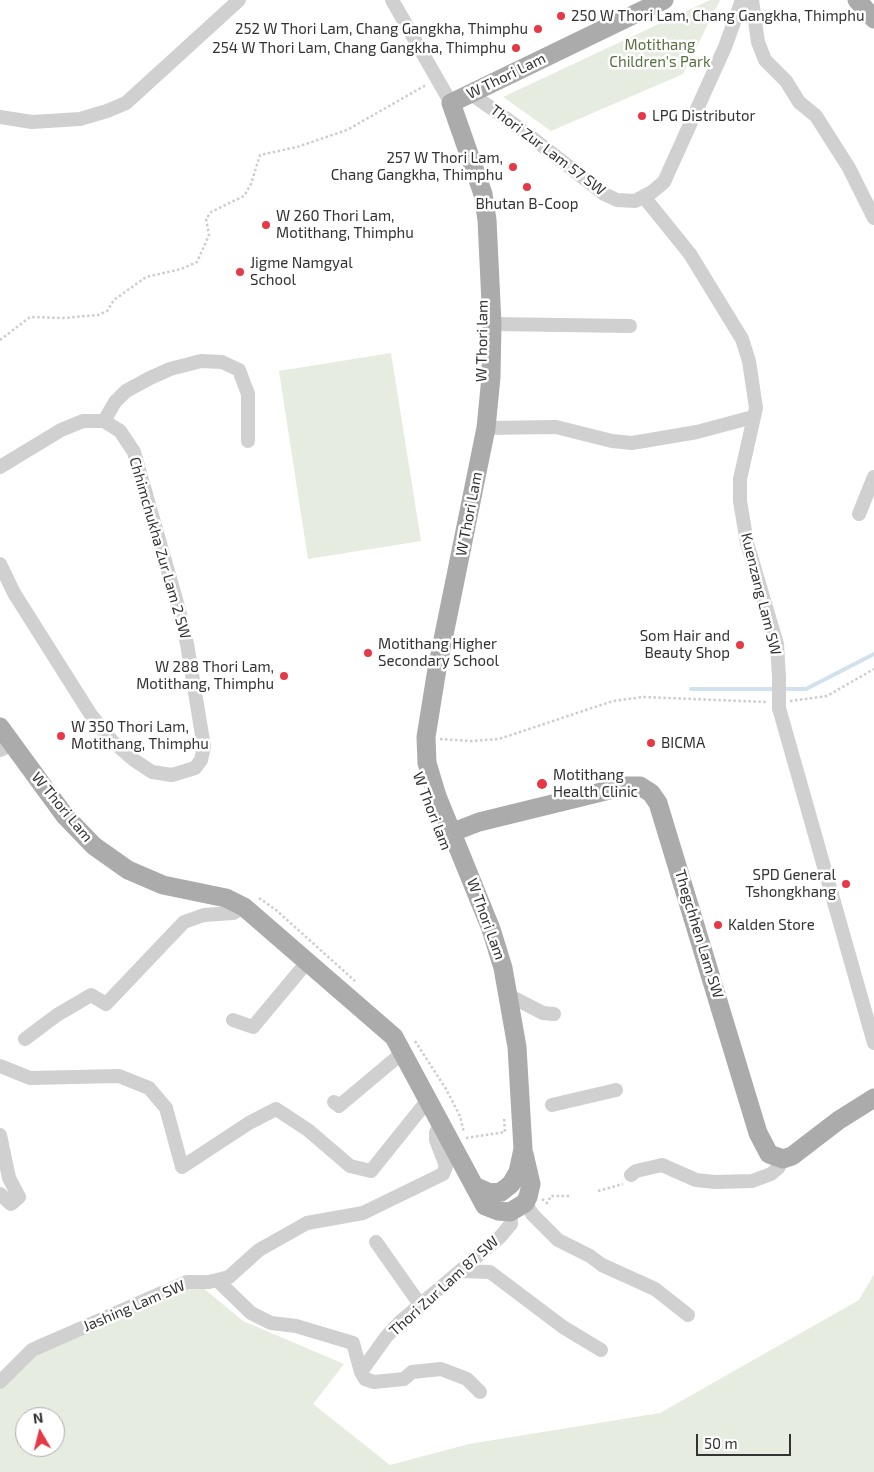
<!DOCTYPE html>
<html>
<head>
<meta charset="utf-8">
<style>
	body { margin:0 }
	#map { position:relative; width:874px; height:1472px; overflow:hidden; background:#fff; font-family:"Exo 2",sans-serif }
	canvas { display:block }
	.north { position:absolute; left:15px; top:1407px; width:50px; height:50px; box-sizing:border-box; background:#fff; border:1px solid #adadad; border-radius:50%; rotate:352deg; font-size:14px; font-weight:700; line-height:20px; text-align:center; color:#333 }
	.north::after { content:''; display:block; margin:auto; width:18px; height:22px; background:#e63946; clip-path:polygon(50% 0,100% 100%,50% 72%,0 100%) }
	.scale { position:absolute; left:696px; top:1434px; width:95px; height:22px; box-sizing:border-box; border:2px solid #333; border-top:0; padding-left:6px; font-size:15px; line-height:18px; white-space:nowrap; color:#333; -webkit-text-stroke:4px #fff; paint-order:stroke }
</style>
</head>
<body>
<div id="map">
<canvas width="874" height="1472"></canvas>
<div class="north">N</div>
<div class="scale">50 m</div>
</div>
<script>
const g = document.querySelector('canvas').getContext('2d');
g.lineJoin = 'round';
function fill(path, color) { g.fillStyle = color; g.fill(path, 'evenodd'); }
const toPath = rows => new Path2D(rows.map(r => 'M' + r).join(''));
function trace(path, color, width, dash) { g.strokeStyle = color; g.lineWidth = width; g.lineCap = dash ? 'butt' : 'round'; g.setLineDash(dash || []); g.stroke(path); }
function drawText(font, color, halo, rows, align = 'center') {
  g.font = font + ' "Exo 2",sans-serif'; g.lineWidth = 5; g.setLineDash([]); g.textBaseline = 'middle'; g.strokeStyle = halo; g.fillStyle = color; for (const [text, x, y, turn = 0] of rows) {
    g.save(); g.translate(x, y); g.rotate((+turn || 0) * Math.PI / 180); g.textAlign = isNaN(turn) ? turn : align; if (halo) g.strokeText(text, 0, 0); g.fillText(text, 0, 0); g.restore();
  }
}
const green = toPath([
	[710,0,720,0,683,74,551,131,503,97],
	[391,353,421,541,308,559,279,371],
	[874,1274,874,1472,0,1472,0,1379,36,1340,190,1277,243,1321,344,1364,313,1404,390,1465,469,1444,660,1413,859,1300],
	[25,1417,55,1417,55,1447,25,1447]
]);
const stream = toPath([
	[691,689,806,689,874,654]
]);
const path = toPath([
	[0,340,30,317,63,318,98,315,107,311,114,300,146,277,181,269,197,262,209,235,206,219,211,212,244,196,251,184,260,155,297,147,347,130,426,85],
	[790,701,827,696,874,669],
	[440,739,471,741,499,739,613,701,643,697,767,702],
	[259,898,276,910,355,981],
	[415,1041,446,1089,460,1116,464,1133],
	[466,1138,505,1132,504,1117],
	[598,1191,623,1184],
	[542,1199,547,1203,551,1196,570,1196]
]);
const minor = toPath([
	[392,0,451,103],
	[752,0,758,42,765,60,786,81,799,102,816,116,849,168,874,218],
	[470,93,522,130,604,194,617,200,635,201,652,192,664,182,725,47,742,0],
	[0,117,32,122,80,119,107,111,126,103,239,0],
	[644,197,690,254,742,339,749,361,756,408,740,479,740,501,747,543,777,644,779,677],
	[492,324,630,326],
	[104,421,115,402,126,391,150,378,170,369,201,361,222,362,239,370,248,394,248,441],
	[486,428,556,427,612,441,632,443,697,432,753,417],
	[0,467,61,430,83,421,104,421,120,431,134,452,179,610,187,644,204,747,201,760,195,768,172,775,152,772,134,760,112,741,91,715,14,593,0,564],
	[859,514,874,477],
	[779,708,874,1043],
	[0,750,12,745],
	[510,996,543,1013,554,1014],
	[233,1020,253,1027,308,961],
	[25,1039,57,1015,91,995,106,1004,184,922,204,915,233,913,244,907],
	[0,1066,30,1078,119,1076,149,1088,166,1108,182,1167,249,1123,276,1109,308,1130,350,1166,371,1171,428,1100],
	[334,1102,339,1106,401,1054],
	[552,1105,616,1090],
	[0,1135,9,1178,19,1197,11,1204,0,1194],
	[631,1175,636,1171,662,1165,696,1180,715,1182,752,1181,771,1174,778,1168,783,1159],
	[525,1203,533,1215,558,1240,590,1256,602,1265,655,1289,688,1315],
	[376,1242,421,1306],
	[461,1271,490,1272,563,1327,601,1350],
	[217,1280,251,1313,271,1323,296,1326,353,1343,361,1372],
	[0,1382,32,1350,187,1282,209,1282,229,1277,259,1250,307,1223,363,1213,443,1174,446,1166,436,1140,436,1133,441,1123],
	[480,1392,467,1379,441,1369,412,1372,404,1379,374,1382,365,1379,361,1372,386,1337,401,1321,500,1237,511,1224,510,1212]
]);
const major = toPath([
	[857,0,874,19],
	[0,727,65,816,94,846,128,870,163,885,226,898,244,907,394,1037,485,1206,498,1211,510,1212,525,1203,528,1197,531,1184,524,1154],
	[453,832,479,822,626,786,640,786,651,793,658,803,758,1133,769,1154,783,1159,792,1156,839,1120,874,1098],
	[474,1186,490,1193,501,1192,511,1184,518,1172,523,1149,517,1047,503,968,491,929,437,796,427,763,426,737,437,669,486,428,491,377,492,324,487,220,483,194,451,103,664,0]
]);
const minorBridge = toPath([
	[779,677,779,708]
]);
const markers = [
	[561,16,5,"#e63946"],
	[538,29,5,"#e63946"],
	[516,48,5,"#e63946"],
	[642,116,5,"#e63946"],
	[513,167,5,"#e63946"],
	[527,187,5,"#e63946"],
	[266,225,5,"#e63946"],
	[240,272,5,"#e63946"],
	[740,645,5,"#e63946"],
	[368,653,5,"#e63946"],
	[284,676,5,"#e63946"],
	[61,736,5,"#e63946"],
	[651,743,5,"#e63946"],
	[542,784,6,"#e63946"],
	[846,884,5,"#e63946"],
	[718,925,5,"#e63946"]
];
const poiNames = [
	["250 W Thori Lam, Chang Gangkha, Thimphu",571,16],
	["252 W Thori Lam, Chang Gangkha, Thimphu",528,29,"right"],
	["254 W Thori Lam, Chang Gangkha, Thimphu",506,48,"right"],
	["LPG Distributor",652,116],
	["257 W Thori Lam,",503,158,"right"],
	["Chang Gangkha, Thimphu",503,175,"right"],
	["Bhutan B-Coop",527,204,"center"],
	["W 260 Thori Lam,",276,216],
	["Motithang, Thimphu",276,233],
	["Jigme Namgyal",250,263],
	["School",250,280],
	["Som Hair and",730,636,"right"],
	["Beauty Shop",730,653,"right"],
	["Motithang Higher",378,644],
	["Secondary School",378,661],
	["W 288 Thori Lam,",274,667,"right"],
	["Motithang, Thimphu",274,684,"right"],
	["W 350 Thori Lam,",71,727],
	["Motithang, Thimphu",71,744],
	["BICMA",661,743],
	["Motithang",553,775],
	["Health Clinic",553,792],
	["SPD General",836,875,"right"],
	["Tshongkhang",836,892,"right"],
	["Kalden Store",728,925]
];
const parkNames = [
	["Motithang",660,45],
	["Children's Park",660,62]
];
const streetNames = [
	["W Thori Lam",506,76,-26],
	["Thori Zur Lam 57 SW",548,150,37],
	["W Thori lam",482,341,-89],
	["W Thori Lam",469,514,-79],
	["Chhimchukha Zur Lam 2 SW",160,548,74],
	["Kuenzang Lam SW",761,594,76],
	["W Thori Lam",62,807,50],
	["W Thori lam",432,811,69],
	["W Thori Lam",486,919,70],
	["Thegchhen Lam SW",699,934,73],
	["Thori Zur Lam 87 SW",444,1286,-42],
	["Jashing Lam SW",134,1306,-23]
];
fill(green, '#e6ecdf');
trace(stream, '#cfe2ee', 4);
trace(path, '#cdcdcd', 2.5, [2.5, 2.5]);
trace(minor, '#d0d0d0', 14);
trace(major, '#ababab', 19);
trace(minorBridge, '#d0d0d0', 14);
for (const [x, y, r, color] of markers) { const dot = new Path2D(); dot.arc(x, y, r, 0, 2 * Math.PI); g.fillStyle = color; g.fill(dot); trace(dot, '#fff', 2); }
drawText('15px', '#333', '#fff', poiNames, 'left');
drawText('15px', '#56703f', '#fff', parkNames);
drawText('15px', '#333', '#fff', streetNames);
</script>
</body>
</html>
